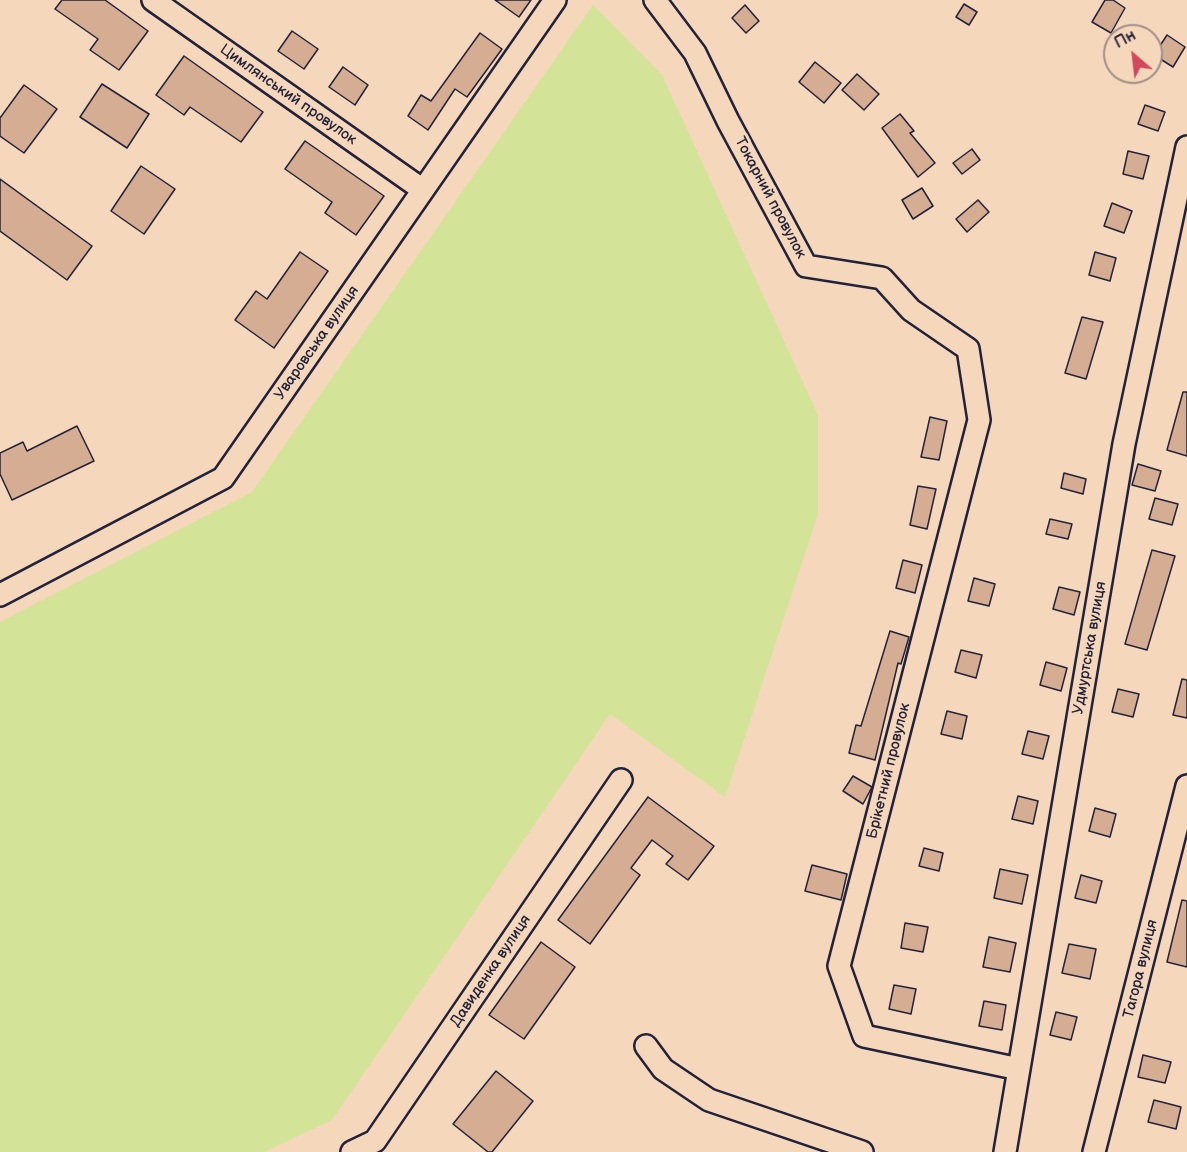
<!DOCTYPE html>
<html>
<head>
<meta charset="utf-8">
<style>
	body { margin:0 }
	#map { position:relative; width:1187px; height:1152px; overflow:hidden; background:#f5d7bb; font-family:"Balsamiq Sans",sans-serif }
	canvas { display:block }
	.north { position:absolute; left:1103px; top:24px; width:60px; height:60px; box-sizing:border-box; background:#f5d7bb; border:2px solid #a18f88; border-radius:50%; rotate:332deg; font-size:16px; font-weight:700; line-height:24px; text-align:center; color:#22223b }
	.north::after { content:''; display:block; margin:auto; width:21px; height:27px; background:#d1495b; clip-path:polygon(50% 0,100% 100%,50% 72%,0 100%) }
</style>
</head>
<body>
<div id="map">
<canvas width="1187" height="1152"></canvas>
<div class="north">Пн</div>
</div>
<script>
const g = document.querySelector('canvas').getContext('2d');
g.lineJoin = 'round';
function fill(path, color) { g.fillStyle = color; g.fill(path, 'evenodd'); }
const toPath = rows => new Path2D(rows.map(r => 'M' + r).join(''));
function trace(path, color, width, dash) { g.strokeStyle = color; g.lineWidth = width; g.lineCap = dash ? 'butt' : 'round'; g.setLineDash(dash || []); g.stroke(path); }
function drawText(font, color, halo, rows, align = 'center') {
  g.font = font + ' "Balsamiq Sans",sans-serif'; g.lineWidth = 6; g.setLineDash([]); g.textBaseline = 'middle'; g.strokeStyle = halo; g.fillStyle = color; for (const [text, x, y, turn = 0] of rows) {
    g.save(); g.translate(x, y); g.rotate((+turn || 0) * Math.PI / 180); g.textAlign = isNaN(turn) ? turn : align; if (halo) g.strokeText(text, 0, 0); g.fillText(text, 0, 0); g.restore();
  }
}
const green = toPath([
	[593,5,662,75,818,415,818,514,725,797,610,714,332,1120,264,1152,0,1152,0,622,252,492]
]);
const building = toPath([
	[62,0,105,0,148,31,119,70,90,50,98,39,55,9,62,0],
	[495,0,531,0,519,17,495,0],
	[1105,0,1113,0,1125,8,1111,33,1092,22,1105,0],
	[964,4,977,12,969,25,956,17,964,4],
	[745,5,759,21,746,33,732,18,745,5],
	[292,31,318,49,304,69,278,51,292,31],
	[480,33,502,49,467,97,455,89,428,130,408,116,421,95,431,101,480,33],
	[1167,35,1185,47,1173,67,1154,55,1167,35],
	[184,56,263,112,241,142,190,107,184,115,156,95,184,56],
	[815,62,841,83,824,103,799,82,815,62],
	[343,67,368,85,355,105,329,87,343,67],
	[857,74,879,94,864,110,842,90,857,74],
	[102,84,149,114,127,148,80,117,102,84],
	[24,85,57,109,24,153,0,136,0,118,24,85],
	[1145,105,1165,112,1158,131,1138,124,1145,105],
	[900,114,914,131,910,133,935,163,918,177,882,128,900,114],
	[305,141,384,196,356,235,325,213,332,202,285,169,305,141],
	[972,149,980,160,962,174,953,163,972,149],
	[1128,151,1149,156,1143,179,1123,174,1128,151],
	[141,166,175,189,144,234,111,211,141,166],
	[0,179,92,246,67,280,0,231,0,179],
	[922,188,933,206,913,219,902,200,922,188],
	[978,200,989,212,967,232,956,219,978,200],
	[1112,203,1132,211,1124,233,1104,226,1112,203],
	[300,252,328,271,274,348,235,320,256,291,267,299,300,252],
	[1095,252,1116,258,1110,281,1089,275,1095,252],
	[1082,317,1103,322,1086,379,1065,373,1082,317],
	[1183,392,1187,392,1187,456,1167,450,1183,392],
	[930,417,947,421,939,460,921,457,930,417],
	[77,426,94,461,12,500,0,474,0,453,23,442,27,451,77,426],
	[1138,464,1161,471,1155,491,1132,485,1138,464],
	[1064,473,1086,479,1083,494,1061,488,1064,473],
	[918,486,936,489,927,529,910,525,918,486],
	[1155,498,1178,504,1172,525,1149,519,1155,498],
	[1050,519,1072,524,1068,539,1046,534,1050,519],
	[1152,550,1175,556,1147,650,1125,644,1152,550],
	[903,560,922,565,915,593,896,588,903,560],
	[974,578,995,584,989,606,968,601,974,578],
	[1059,587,1080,592,1074,615,1053,609,1059,587],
	[890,631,909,637,901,664,898,663,875,760,849,753,856,725,861,726,890,631],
	[961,650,982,655,976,678,955,672,961,650],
	[1046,662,1067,668,1061,691,1040,685,1046,662],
	[1182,679,1187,680,1187,718,1173,715,1182,679],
	[1118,689,1139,694,1133,717,1112,712,1118,689],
	[947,711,967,716,962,739,941,734,947,711],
	[1028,731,1049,736,1043,759,1022,754,1028,731],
	[853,776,872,787,863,804,843,791,853,776],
	[1018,796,1038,801,1033,824,1012,819,1018,796],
	[648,797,714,846,688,880,666,864,673,856,652,840,631,868,640,875,590,944,558,920,648,797],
	[1095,808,1116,814,1110,837,1089,831,1095,808],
	[924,848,943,853,939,871,919,866,924,848],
	[812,865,847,874,841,900,805,891,812,865],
	[1000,869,1028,875,1022,904,994,898,1000,869],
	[1081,875,1102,881,1096,903,1075,898,1081,875],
	[1182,900,1187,901,1187,967,1167,962,1182,900],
	[905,923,928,927,923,952,901,948,905,923],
	[989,937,1016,943,1010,972,983,967,989,937],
	[541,942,575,967,524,1039,489,1015,541,942],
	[1069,944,1096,949,1090,979,1062,973,1069,944],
	[894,985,916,989,911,1014,889,1009,894,985],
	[984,1001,1006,1005,1002,1030,979,1026,984,1001],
	[1056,1012,1077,1017,1071,1040,1050,1035,1056,1012],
	[1143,1055,1171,1062,1165,1083,1138,1077,1143,1055],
	[496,1071,533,1101,492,1152,488,1152,453,1124,496,1071],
	[1154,1100,1181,1107,1176,1129,1148,1122,1154,1100]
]);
const minor = toPath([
	[153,0,423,190],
	[655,0,695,53,728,121,806,266,882,278,911,310,968,349,979,420,839,966,864,1036,1019,1069],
	[0,595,223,478,555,0],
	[646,1046,663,1069,709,1100,862,1152],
	[352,1152,375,1141,621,780],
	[1005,1152,1124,444,1187,147],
	[1094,1152,1187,786]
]);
const streetNames = [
	["Цимлянський провулок",288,95,35],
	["Токарний провулок",770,198,62],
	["Уваровська вулиця",317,343,-55],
	["Удмуртська вулиця",1090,648,-80],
	["Брiкетний провулок",889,771,-76],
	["Тагора вулиця",1141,969,-76],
	["Давиденка вулиця",491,971,-56]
];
fill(green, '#d3e498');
fill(building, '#d4ad93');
trace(building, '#22223b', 1.5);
trace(minor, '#22223b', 26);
trace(minor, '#f5d7bb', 21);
drawText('15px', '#22223b', '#f5d7bb', streetNames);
</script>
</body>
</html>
